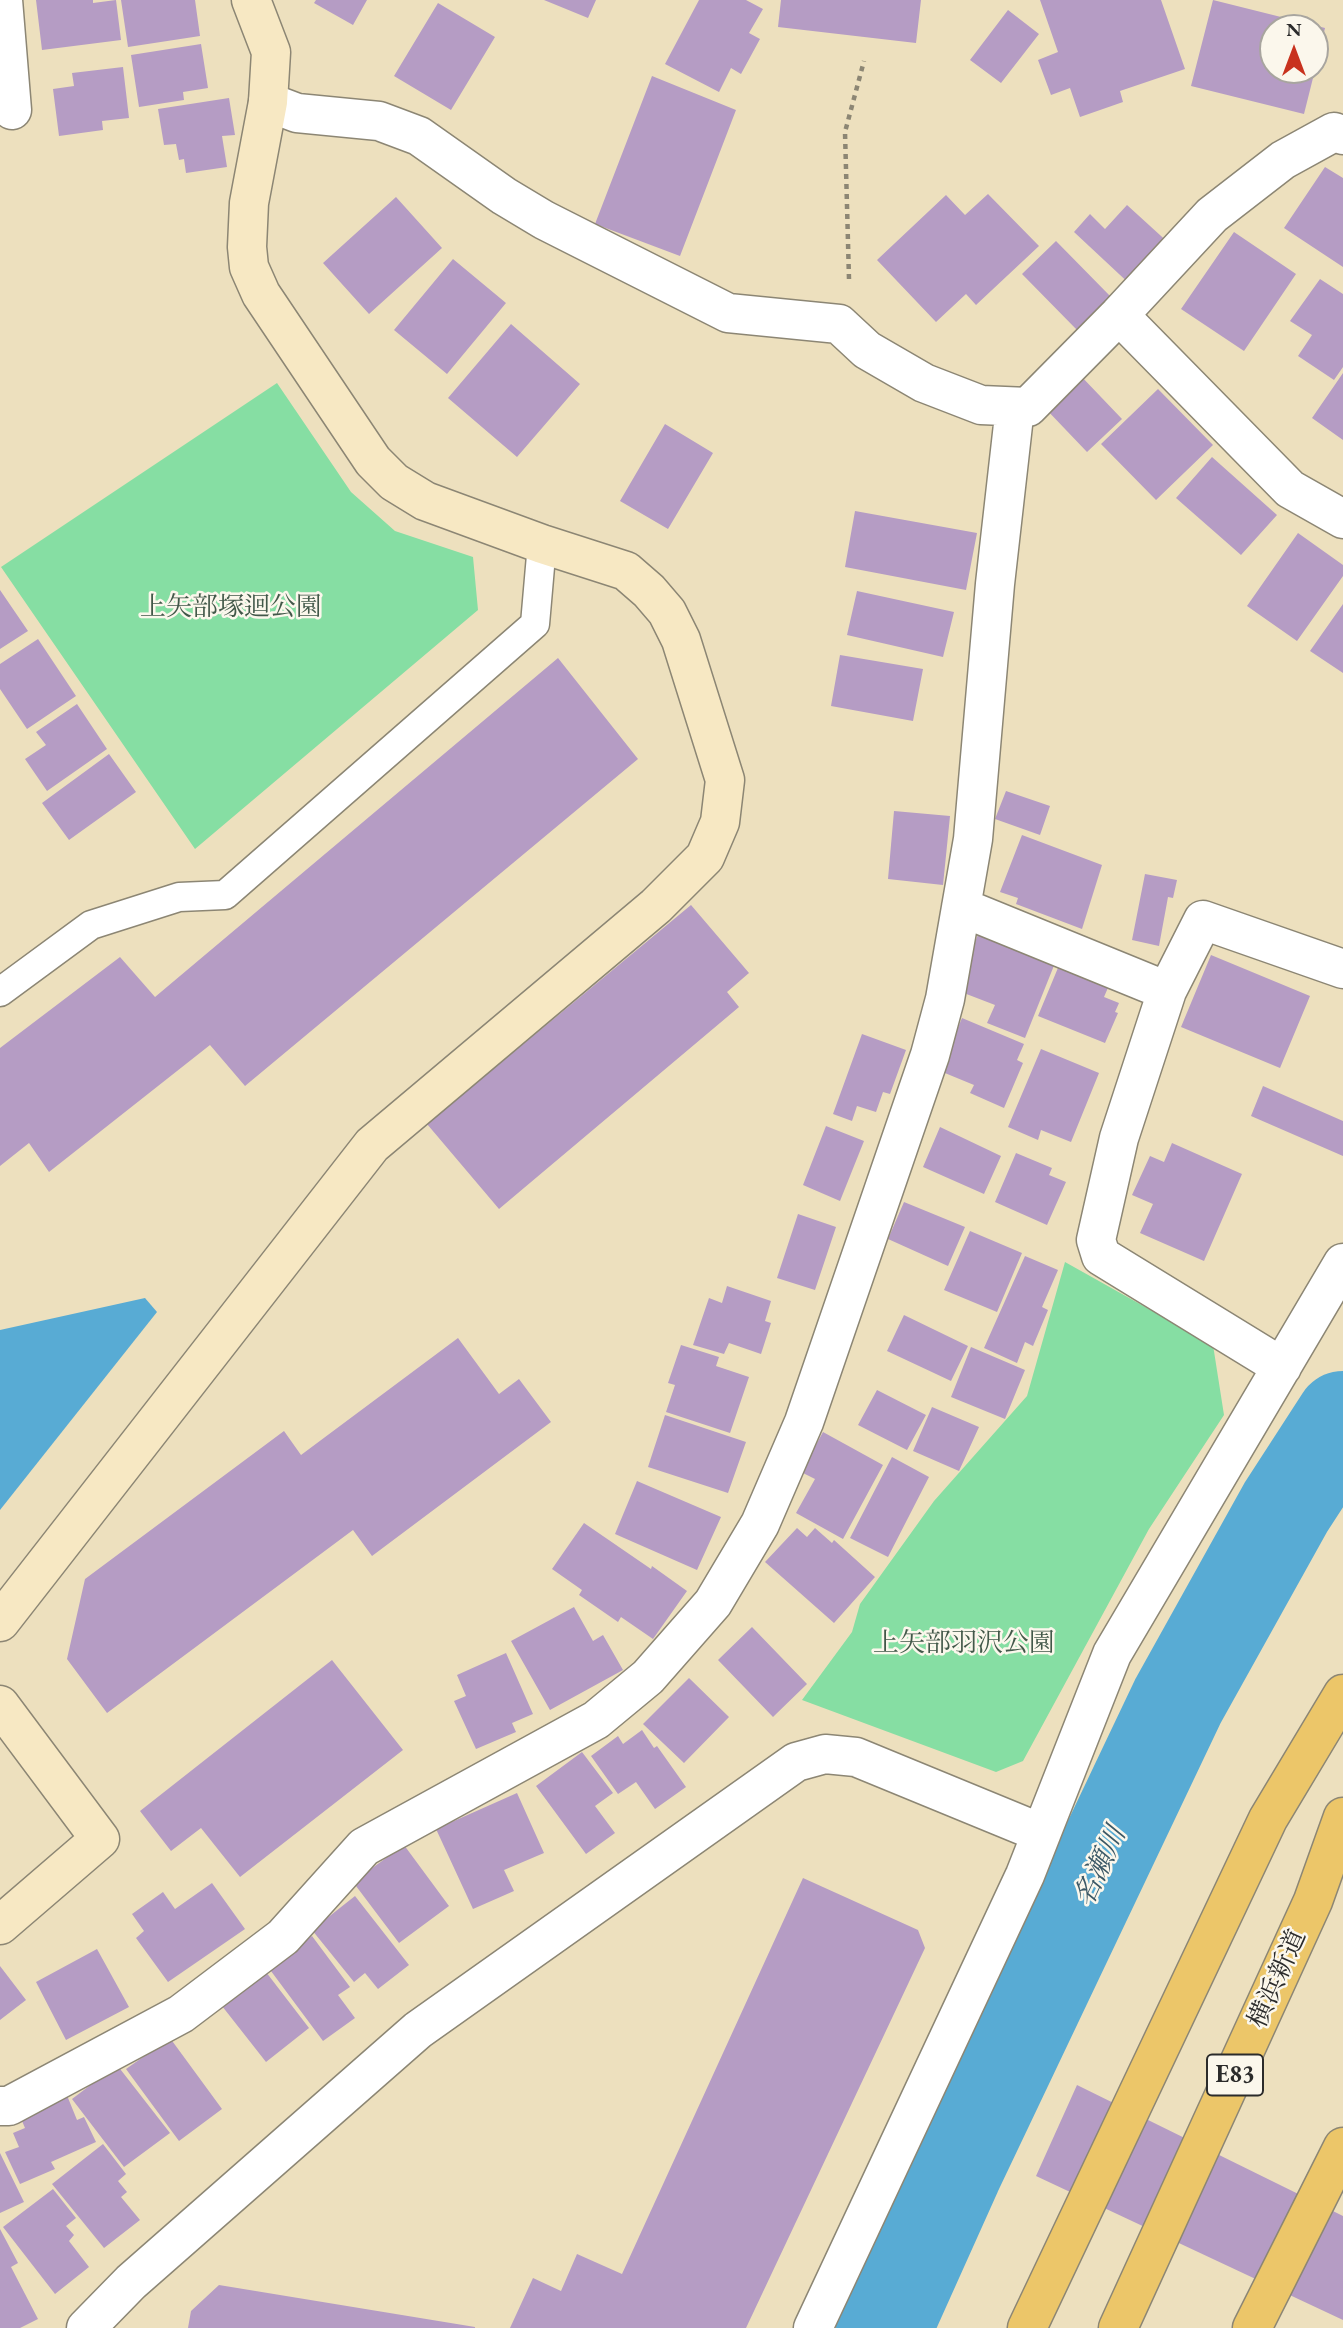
<!DOCTYPE html>
<html>
<head>
<meta charset="utf-8">
<style>
	body { margin:0 }
	#map { position:relative; width:1343px; height:2328px; overflow:hidden; background:#ede0be; font-family:"EB Garamond",serif }
	canvas { display:block }
	.north { position:absolute; left:1259px; top:14px; width:70px; height:70px; box-sizing:border-box; background:#fbf7ec; border:2px solid #a8a59f; border-radius:50%; rotate:0deg; font-size:19px; font-weight:700; line-height:28px; text-align:center; color:#2b2b2b }
	.north::after { content:''; display:block; margin:auto; width:24px; height:32px; background:#c8321e; clip-path:polygon(50% 0,100% 100%,50% 72%,0 100%) }
</style>
</head>
<body>
<div id="map">
<canvas width="1343" height="2328"></canvas>
<div class="north">N</div>
</div>
<script>
const g = document.querySelector('canvas').getContext('2d');
g.lineJoin = 'round';
function fill(path, color) { g.fillStyle = color; g.fill(path, 'evenodd'); }
const toPath = rows => new Path2D(rows.map(r => 'M' + r).join(''));
function trace(path, color, width, dash) { g.strokeStyle = color; g.lineWidth = width; g.lineCap = dash ? 'butt' : 'round'; g.setLineDash(dash || []); g.stroke(path); }
function drawText(font, color, halo, rows, align = 'center') {
  g.font = font + ' "EB Garamond","Noto Serif JP",serif'; g.lineWidth = 5; g.setLineDash([]); g.textBaseline = 'middle'; g.strokeStyle = halo; g.fillStyle = color; for (const [text, x, y, turn = 0] of rows) {
    g.save(); g.translate(x, y); g.rotate((+turn || 0) * Math.PI / 180); g.textAlign = isNaN(turn) ? turn : align; if (halo) g.strokeText(text, 0, 0); g.fillText(text, 0, 0); g.restore();
  }
}
const green = toPath([
	[277,383,351,492,395,531,473,557,478,610,195,849,1,567],
	[1065,1262,1213,1345,1224,1415,1149,1529,1023,1761,996,1772,802,1700,852,1632,860,1604,934,1501,1027,1396]
]);
const water = toPath([
	[145,1298,157,1312,0,1510,0,1330]
]);
const river = toPath([
	[884,2328,954,2172,1178,1701,1286,1507,1343,1419]
]);
const building = toPath([
	[36,0,93,0,93,3,116,0,121,40,42,50],
	[121,0,195,0,200,36,128,47],
	[316,0,367,0,353,25,314,3],
	[544,0,596,0,588,18],
	[699,0,746,0,763,9,749,33,760,39,741,74,731,68,719,92,665,64],
	[781,0,921,0,916,43,778,27],
	[1040,0,1161,0,1185,69,1120,91,1123,102,1080,117,1070,88,1051,95,1038,60,1058,52],
	[1213,0,1325,28,1316,66,1315,28,1273,28,1273,70,1315,70,1304,114,1191,86],
	[438,3,495,37,451,110,394,76],
	[1008,10,1039,34,1001,83,970,60],
	[201,44,208,88,183,92,184,100,139,107,131,55],
	[123,67,129,118,102,121,103,130,59,136,53,89,74,86,72,73],
	[652,76,736,110,680,256,595,224],
	[229,98,235,135,222,136,227,167,186,173,184,159,179,160,176,144,164,145,158,109],
	[1325,167,1343,178,1343,267,1284,228],
	[988,194,1039,246,976,305,966,294,936,322,877,260,946,195,965,215],
	[396,197,442,248,369,314,323,263],
	[1127,205,1172,246,1134,288,1074,232,1090,214,1105,229],
	[1234,232,1296,274,1244,351,1181,309],
	[1056,241,1111,297,1077,330,1022,274],
	[453,259,506,303,447,374,394,330],
	[1320,279,1343,294,1343,367,1334,380,1298,356,1312,335,1290,321],
	[511,324,580,384,517,457,448,398],
	[1343,373,1343,440,1312,418],
	[1079,374,1122,419,1087,452,1044,407],
	[1158,389,1213,445,1156,500,1101,444],
	[665,424,713,453,668,529,620,501],
	[1212,457,1277,515,1241,555,1176,498],
	[855,511,977,533,966,590,845,567],
	[1298,533,1343,565,1343,576,1297,641,1247,606],
	[0,590,28,631,0,649],
	[857,591,954,612,943,657,847,635],
	[1343,604,1343,673,1310,651],
	[38,639,76,696,27,729,0,689,0,664],
	[840,655,923,669,913,721,831,706],
	[558,658,638,759,245,1086,210,1045,49,1172,29,1143,0,1166,0,1048,120,957,155,997],
	[77,704,107,749,47,791,25,759,46,745,36,732],
	[109,754,136,792,69,840,42,803],
	[1006,791,1050,806,1040,835,995,819],
	[894,811,950,816,943,885,888,879],
	[1022,835,1102,865,1082,929,1016,904,1018,898,1000,892],
	[1145,874,1177,880,1173,898,1168,897,1159,946,1132,940],
	[691,905,749,973,727,992,739,1007,499,1209,427,1124],
	[979,932,1055,963,1025,1038,987,1023,995,1005,956,990],
	[1211,955,1310,996,1280,1068,1181,1027],
	[1060,963,1110,983,1104,997,1119,1003,1115,1012,1118,1013,1105,1043,1038,1016],
	[962,1018,1024,1044,1017,1060,1023,1063,1004,1108,970,1093,974,1085,940,1071],
	[862,1034,906,1050,890,1094,883,1092,876,1112,857,1106,852,1121,833,1114],
	[1041,1049,1099,1073,1071,1142,1041,1130,1038,1140,1008,1127],
	[1263,1086,1343,1121,1343,1156,1251,1116],
	[826,1126,864,1141,840,1201,803,1185],
	[940,1127,1001,1156,984,1194,923,1167],
	[1172,1143,1242,1174,1204,1261,1140,1233,1153,1204,1132,1195,1150,1156,1164,1162],
	[1016,1153,1052,1168,1049,1175,1066,1182,1047,1225,995,1202],
	[904,1202,965,1227,948,1266,888,1239],
	[798,1214,836,1227,815,1290,777,1278],
	[970,1231,1022,1253,997,1312,944,1290],
	[1025,1256,1058,1270,1042,1307,1048,1310,1033,1346,1025,1342,1017,1363,984,1348],
	[727,1286,771,1301,765,1321,771,1323,761,1354,729,1343,724,1354,693,1345,709,1298,722,1303],
	[904,1315,968,1346,951,1381,887,1351],
	[458,1338,499,1394,519,1379,551,1422,372,1556,353,1530,107,1713,67,1659,85,1579,284,1431,301,1455],
	[681,1345,719,1357,716,1366,749,1377,730,1433,666,1412,675,1385,668,1383],
	[971,1347,1025,1370,1005,1419,951,1397],
	[877,1390,926,1415,907,1450,858,1425],
	[932,1407,979,1427,959,1471,913,1451],
	[665,1415,746,1442,728,1493,648,1467],
	[823,1432,883,1465,843,1539,796,1513,815,1479,801,1472],
	[892,1457,929,1477,888,1557,850,1538],
	[637,1481,721,1517,697,1570,615,1534],
	[584,1523,651,1569,652,1566,687,1591,653,1639,621,1617,618,1622,579,1595,582,1590,552,1569],
	[797,1528,807,1537,815,1528,832,1543,834,1540,875,1577,834,1623,765,1562],
	[574,1607,593,1641,603,1635,623,1670,550,1710,511,1641],
	[752,1627,807,1684,773,1717,718,1660],
	[506,1653,533,1714,512,1723,516,1732,476,1749,454,1701,466,1696,457,1675],
	[332,1660,403,1750,240,1877,201,1828,171,1851,140,1811],
	[689,1678,729,1717,684,1763,643,1724],
	[642,1730,654,1748,657,1746,686,1787,655,1809,636,1782,618,1794,591,1756,618,1736,623,1744],
	[582,1752,613,1793,595,1806,615,1833,586,1854,536,1786],
	[517,1793,544,1853,504,1870,514,1891,473,1909,436,1829],
	[404,1845,449,1906,399,1943,353,1882],
	[803,1878,918,1930,925,1948,746,2328,510,2328,533,2278,561,2291,577,2254,622,2274],
	[212,1883,245,1929,168,1982,136,1938,144,1931,132,1914,163,1892,175,1909],
	[355,1896,409,1965,378,1989,365,1973,354,1982,312,1930],
	[312,1936,350,1987,338,1995,355,2018,323,2041,268,1967],
	[97,1949,129,2007,66,2040,36,1982],
	[0,1966,26,2000,0,2020],
	[266,1972,309,2028,266,2062,222,2006],
	[170,2038,222,2109,179,2141,126,2069],
	[117,2065,170,2133,124,2167,72,2099],
	[1077,2085,1343,2216,1343,2320,1036,2176],
	[66,2093,77,2120,84,2117,96,2142,51,2162,55,2169,20,2184,5,2152,19,2147,13,2133,25,2128,19,2114],
	[103,2144,126,2174,118,2181,127,2192,121,2197,140,2220,104,2248,52,2184],
	[0,2153,24,2202,0,2213],
	[53,2189,76,2218,66,2226,74,2235,69,2241,89,2267,55,2294,3,2227],
	[0,2229,18,2263,11,2267,38,2319,20,2328,0,2328],
	[219,2285,475,2327,475,2328,188,2328,191,2311]
]);
const path = toPath([
	[849,279,845,132,864,61]
]);
const lane = toPath([
	[0,992,91,925,179,897,225,895,535,624,542,544]
]);
const street = toPath([
	[3,0,12,110],
	[268,102,297,113,379,121,419,136,504,196,544,220,728,313,839,324,867,350,924,383,981,405,1028,407,1119,315,1212,215,1283,160,1334,132,1343,135],
	[1119,315,1290,489,1343,519],
	[961,907,1167,991],
	[1282,1367,1101,1256,1096,1240,1119,1138,1167,991,1203,920,1343,969],
	[0,2106,9,2106,181,2014,283,1937,364,1847,596,1720,648,1677,713,1603,760,1524,804,1422,930,1055,945,999,973,839,995,584,1015,407],
	[86,2328,131,2282,418,2030,796,1762,825,1754,856,1757,1041,1833],
	[813,2328,1025,1875,1112,1654,1343,1263]
]);
const secondary = toPath([
	[0,1622,372,1145,656,906,705,857,720,822,725,780,681,640,667,612,649,591,626,571,542,544,425,501,394,482,373,461,261,294,249,267,247,247,249,203,268,102,271,52,251,0],
	[0,1705,100,1839,0,1925]
]);
const highway = toPath([
	[1027,2328,1268,1819,1343,1694],
	[1118,2328,1313,1901,1343,1817],
	[1252,2328,1343,2147]
]);
const shields = [
	[1235,2075,56]
];
const shieldNames = [
	["E83",1235,2075]
];
const parkNames = [
	["上矢部塚迴公園",231,608],
	["上矢部羽沢公園",964,1644]
];
const streetNames = [
	["横浜新道",1278,1979,-66]
];
const waterNames = [
	["名瀬川",1101,1867,-65]
];
fill(green, '#86dea3');
fill(water, '#58abd4');
trace(river, '#58abd4', 96);
fill(building, '#b59cc4');
trace(lane, '#8c8674', 31);
trace(street, '#8c8674', 41);
trace(secondary, '#8c8674', 41);
trace(highway, '#8c8674', 41);
trace(path, '#8c8674', 4.5, [5, 5]);
trace(lane, '#fff', 28);
trace(street, '#fff', 38);
trace(secondary, '#f7e8c3', 38);
trace(highway, '#ecc669', 38);
for (const [x, y, w] of shields) { const box = new Path2D(); box.roundRect(x - w / 2, y - 20.5, w, 41, 5); g.fillStyle = '#fbf7ec'; g.fill(box); trace(box, '#2b2b2b', 2); }
drawText('bold 24px', '#2b2b2b', null, shieldNames);
drawText('26px', '#425849', '#fbf7ec', parkNames);
drawText('26px', '#2b2b2b', '#fbf7ec', streetNames);
drawText('italic 28px', '#3b5866', '#fbf7ec', waterNames);
</script>
</body>
</html>
